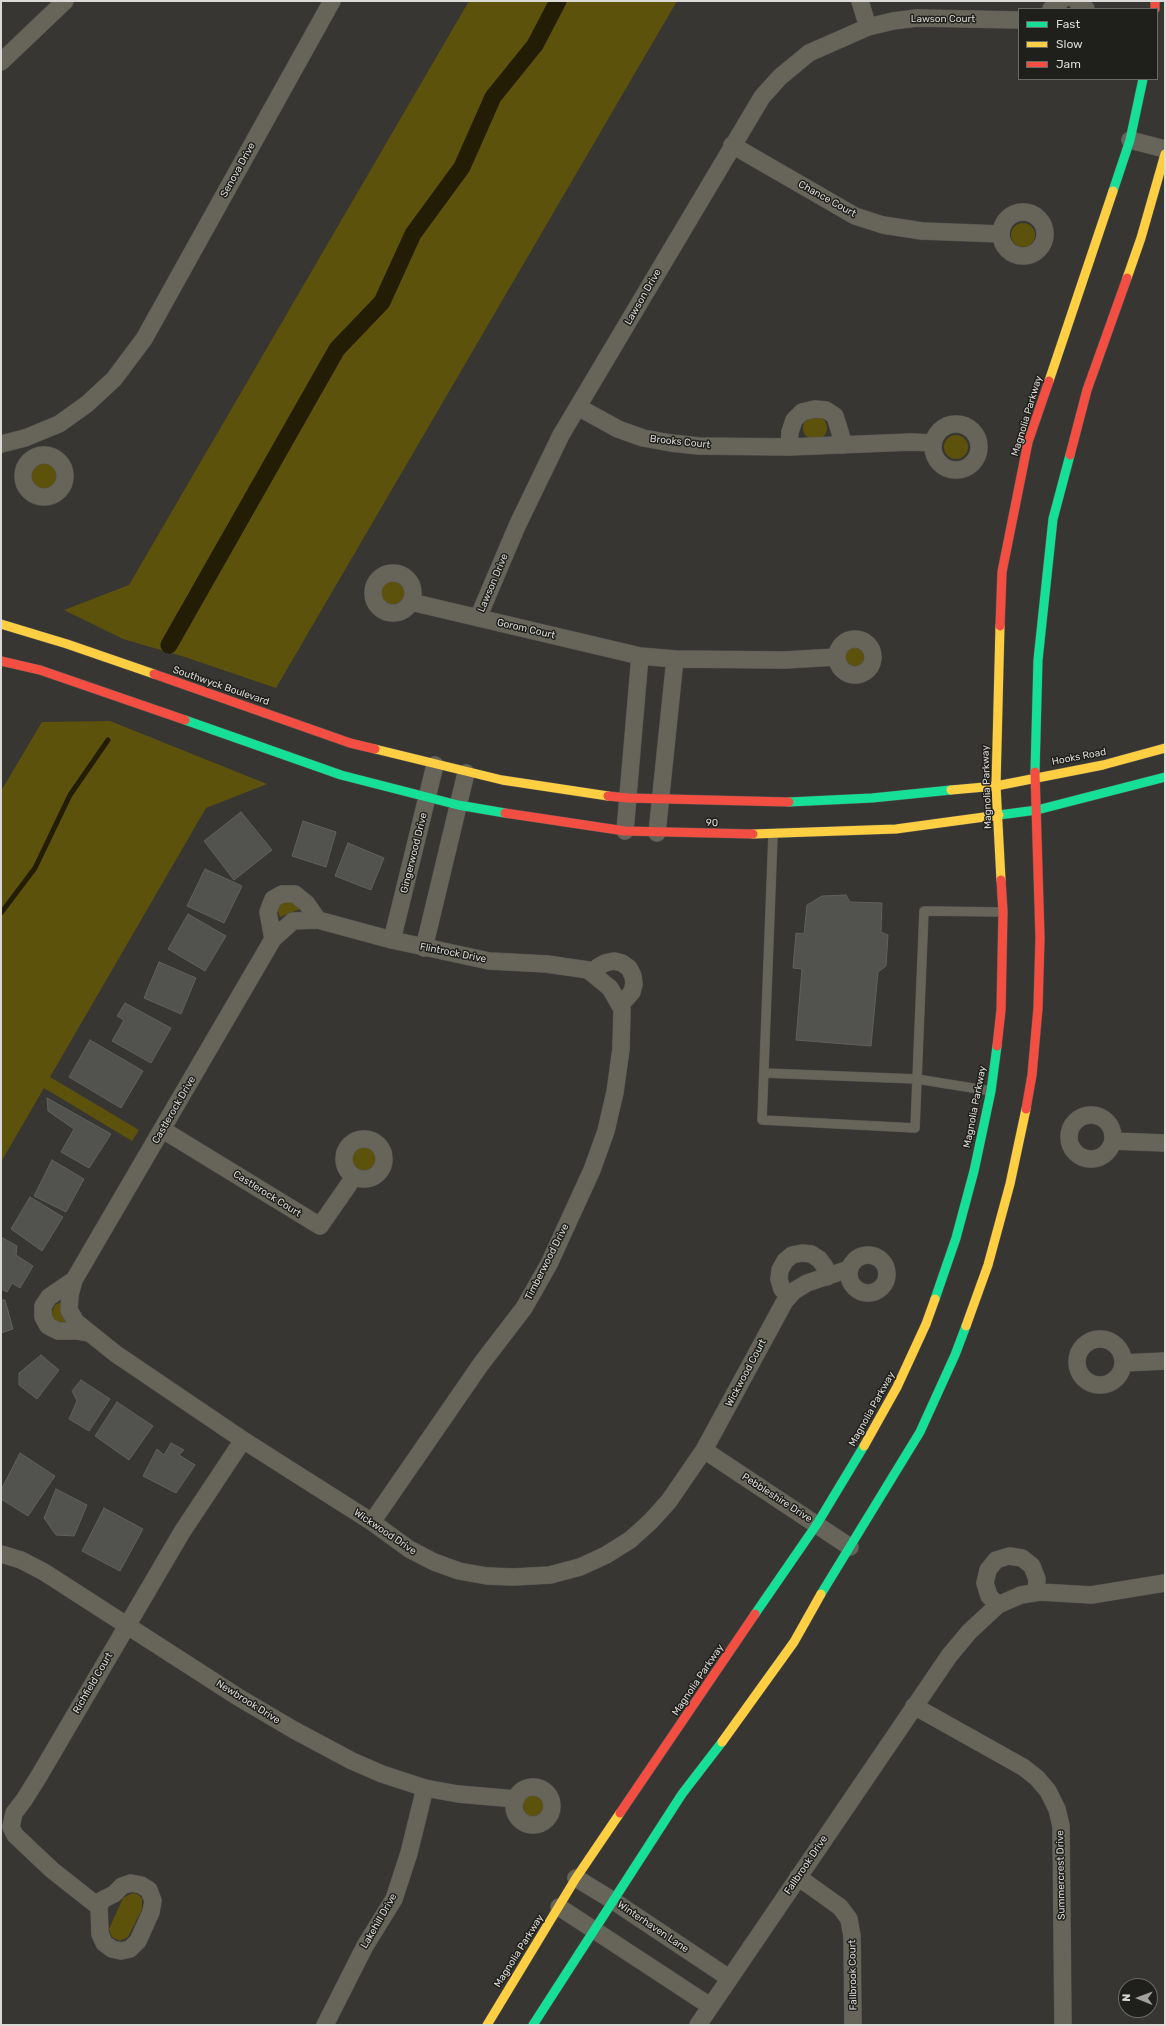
<!DOCTYPE html>
<html>
<head>
<meta charset="utf-8">
<style>
	body { margin:0 }
	#map { position:relative; width:1166px; height:2026px; overflow:hidden; background:#373632; font-family:Rubik,sans-serif }
	canvas { display:block }
	.frame { position:absolute; inset:0; border:2px solid #dbdad6; pointer-events:none }
	.legend { position:absolute; left:1018px; top:8px; width:140px; height:72px; box-sizing:border-box; background:#1f1f1c; border:1px solid #6a6a66; margin:0; padding:5px 7px; list-style:none; font-size:12px; color:#dbdad6 }
	.legend li { display:flex; align-items:center; gap:8px; height:20px }
	.legend b { width:20px; border:1px solid #6a6a66 }
	.north { position:absolute; left:1118px; top:1978px; width:40px; height:40px; box-sizing:border-box; background:#1f1f1c; border:1px solid #6a6a66; border-radius:50%; rotate:271deg; font-size:11px; font-weight:700; line-height:16px; text-align:center; color:#dbdad6 }
	.north::after { content:''; display:block; margin:auto; width:14px; height:18px; background:#a2a19d; clip-path:polygon(50% 0,100% 100%,50% 72%,0 100%) }
</style>
</head>
<body>
<div id="map">
<canvas width="1166" height="2026"></canvas>
<div class="frame"></div>
<ul class="legend">
<li><b style="height:5px;background:#16e098"></b>Fast</li>
<li><b style="height:5px;background:#ffcf43"></b>Slow</li>
<li><b style="height:5px;background:#f24e42"></b>Jam</li>
</ul>
<div class="north">N</div>
</div>
<script>
const g = document.querySelector('canvas').getContext('2d');
g.lineJoin = 'round';
function fill(path, color) { g.fillStyle = color; g.fill(path, 'evenodd'); }
const toPath = rows => new Path2D(rows.map(r => 'M' + r).join(''));
function trace(path, color, width, dash) { g.strokeStyle = color; g.lineWidth = width; g.lineCap = dash ? 'butt' : 'round'; g.setLineDash(dash || []); g.stroke(path); }
function drawText(font, color, halo, rows, align = 'center') {
  g.font = font + ' Rubik,sans-serif'; g.lineWidth = 3; g.setLineDash([]); g.textBaseline = 'middle'; g.strokeStyle = halo; g.fillStyle = color; for (const [text, x, y, turn = 0] of rows) {
    g.save(); g.translate(x, y); g.rotate((+turn || 0) * Math.PI / 180); g.textAlign = isNaN(turn) ? turn : align; if (halo) g.strokeText(text, 0, 0); g.fillText(text, 0, 0); g.restore();
  }
}
const green = toPath([
	[469,1,677,1,276,688,185,657,123,639,64,610,129,585],
	'1011 235a12 12 0 1 1 24 0a12 12 0 1 1-24 0Z',
	'803 428a12 12 0 1 1 24 0a12 12 0 1 1-24 0Z',
	'944 447a12 12 0 1 1 24 0a12 12 0 1 1-24 0Z',
	'24 476a20 20 0 1 1 40 0a20 20 0 1 1-40 0Z',
	'380 592a20 20 0 1 1 40 0a20 20 0 1 1-40 0Z',
	'842 657a12 12 0 1 1 24 0a12 12 0 1 1-24 0Z',
	[110,721,267,784,206,808,50,1077,139,1130,132,1141,44,1088,1,1162,1,791,42,722],
	[283,902,294,902,300,909,280,917,278,912,279,907],
	'346 1156a20 20 0 1 1 40 0a20 20 0 1 1-40 0Z',
	[61,1302,61,1308,67,1323,59,1324,53,1319,51,1314,55,1305],
	'518 1804a20 20 0 1 1 40 0a20 20 0 1 1-40 0Z',
	[132,1893,137,1894,142,1898,142,1909,128,1937,120,1941,112,1937,109,1929,123,1898]
]);
const stream = toPath([
	[1,913,35,868,70,795,108,740]
]);
const canal = toPath([
	[169,645,337,349,382,302,413,234,462,167,493,97,535,45,558,1]
]);
const building = toPath([
	[241,812,272,850,234,880,204,841,241,812],
	[303,821,336,832,326,867,292,856,303,821],
	[348,843,384,858,371,890,335,876,348,843],
	[205,869,242,886,224,923,187,906,205,869],
	[846,895,850,902,882,903,881,932,888,935,886,966,878,972,871,1046,796,1040,802,969,793,968,796,933,804,934,807,905,822,896,846,895],
	[188,914,226,936,205,971,168,949,188,914],
	[159,962,196,978,181,1014,144,998,159,962],
	[125,1003,171,1028,151,1063,112,1041,124,1020,117,1016,125,1003],
	[90,1040,143,1071,121,1108,69,1077,90,1040],
	[47,1098,111,1134,89,1168,61,1152,74,1129,48,1111,47,1098],
	[52,1160,84,1179,66,1212,34,1196,52,1160],
	[30,1197,63,1217,42,1251,11,1229,30,1197],
	[1,1237,17,1246,16,1255,33,1266,20,1288,12,1283,7,1292,1,1289,1,1237],
	[1,1300,5,1300,13,1329,1,1333,1,1300],
	[41,1355,59,1370,37,1399,19,1385,19,1373,41,1355],
	[81,1380,110,1399,89,1431,69,1419,77,1401,72,1391,81,1380],
	[117,1402,153,1426,129,1460,95,1436,117,1402],
	[171,1443,184,1450,179,1455,195,1465,176,1493,143,1476,157,1449,164,1455,171,1443],
	[20,1453,55,1476,28,1516,1,1499,1,1490,20,1453],
	[56,1489,87,1505,74,1536,56,1535,44,1518,56,1489],
	[104,1508,143,1529,120,1571,82,1551,104,1508]
]);
const lane = toPath([
	[773,835,762,1120,915,1128,924,911,1003,912],
	[764,1073,917,1079,991,1091]
]);
const street = toPath([
	[860,1,868,27],
	[1076,1,1086,9],
	[1051,9,1061,1],
	[1,62,65,1],
	[1130,140,1165,149],
	[732,145,855,216,883,225,922,231,1001,234],
	'1001 234a22 22 0 1 1 44 0a22 22 0 1 1-44 0Z',
	[578,407,618,429,643,438,671,443,699,446,789,447,911,442,933,443],
	'933 447a23 23 0 1 1 46 0a23 23 0 1 1-46 0Z',
	[1,444,25,438,59,424,87,404,114,379,144,339,332,1],
	[789,447,790,432,794,420,802,412,815,409,826,410,835,416,844,445],
	'23 476a21 21 0 1 1 42 0a21 21 0 1 1-42 0Z',
	'373 593a20 20 0 1 1 40 0a20 20 0 1 1-40 0Z',
	[411,602,640,656,675,659,785,660,836,657],
	[478,618,517,526,561,435,762,97,780,77,809,53,868,27,893,21,917,18,1019,20],
	'837 657a18 18 0 1 1 36 0a18 18 0 1 1-36 0Z',
	[625,831,640,656],
	[657,833,675,659],
	[273,939,268,912,273,899,282,894,295,894,307,904,318,920],
	[392,940,435,765],
	[424,948,466,773],
	[593,974,598,967,605,963,614,961,622,963,629,968,633,976,634,984,632,992,626,999,619,1003],
	'1069 1137a22 22 0 1 1 44 0a22 22 0 1 1-44 0Z',
	[163,1130,320,1226,354,1177],
	'344 1159a20 20 0 1 1 40 0a20 20 0 1 1-40 0Z',
	[1113,1141,1165,1143],
	'849 1274a19 19 0 1 1 38 0a19 19 0 1 1-38 0Z',
	[74,1280,49,1297,43,1306,43,1317,48,1326,58,1331,77,1331,88,1333],
	[789,1296,782,1289,779,1279,780,1270,785,1261,792,1255,802,1253,811,1254,819,1259,825,1267,827,1277],
	'1077 1362a23 23 0 1 1 46 0a23 23 0 1 1-46 0Z',
	[1123,1363,1165,1361],
	[704,1450,850,1547],
	[372,1522,481,1364,524,1308,549,1264,592,1170,606,1131,615,1092,621,1049,622,1009,610,988,588,970,547,964,489,961,392,940,318,920,293,921,273,939,74,1280,70,1295,69,1310,76,1322,116,1354,243,1440,372,1522,409,1549,434,1562,459,1571,487,1576,514,1577,550,1575,580,1567,606,1555,630,1540,651,1521,669,1501,704,1450,785,1301,794,1291,807,1283,849,1269],
	[1,1554,21,1560,44,1572,238,1697,294,1730,352,1761,382,1774,425,1788,458,1794,516,1799],
	[998,1605,989,1596,985,1583,988,1570,996,1560,1009,1556,1022,1558,1032,1566,1037,1579,1036,1592],
	[914,1706,1023,1767,1037,1778,1048,1791,1057,1809,1061,1826,1063,2025],
	'514 1806a19 19 0 1 1 38 0a19 19 0 1 1-38 0Z',
	[798,1877,840,1907,849,1919,852,1936,853,2025],
	[576,1878,612,1900,729,1978],
	[131,1883,141,1885,149,1890,153,1901,151,1912,138,1941,130,1949,121,1951,112,1949,104,1943,100,1934,99,1907,102,1900,114,1894,122,1886,131,1883],
	[99,1907,52,1870,15,1835,11,1827,14,1813,24,1800,39,1776,182,1532,243,1440],
	[559,1907,710,2006],
	[325,2025,365,1946,394,1899,409,1853,425,1788],
	[698,2025,949,1656,969,1632,998,1605,1021,1595,1040,1592,1091,1595,1165,1583]
]);
const fast = toPath([
	[1113,191,1130,140,1143,79],
	[185,720,341,775,458,805,505,813],
	[1035,772,1038,660,1053,519,1070,455],
	[789,802,872,798,951,790],
	[999,815,1037,810,1165,777],
	[935,1299,956,1238,974,1171,991,1091,997,1046],
	[821,1594,920,1432,955,1355,966,1326],
	[755,1614,817,1524,864,1446],
	[533,2025,682,1794,722,1742]
]);
const slow = toPath([
	[1127,278,1141,238,1165,154],
	[1049,381,1113,191],
	[1,624,67,644,154,674],
	[1000,626,996,786,1001,880],
	[375,749,502,780,608,796],
	[951,790,996,786,1103,765,1165,748],
	[753,834,896,829,999,815],
	[966,1326,988,1265,1010,1184,1026,1109],
	[864,1446,897,1387,926,1324,935,1299],
	[722,1742,794,1642,821,1594],
	[487,2025,576,1878,620,1813]
]);
const jam = toPath([
	[1155,1,1155,9],
	[1070,455,1087,390,1127,278],
	[1000,626,1002,572,1028,442,1049,381],
	[1,661,40,670,185,720],
	[154,674,350,743,375,749],
	[608,796,628,798,789,802],
	[505,813,625,831,753,834],
	[997,1046,1001,1010,1003,912,1001,880],
	[1026,1109,1032,1075,1038,1008,1040,938,1035,772],
	[620,1813,755,1614]
]);
const streetNames = [
	["Lawson Court",943,19],
	["Senova Drive",238,170,-61],
	["Chance Court",827,199,29],
	["Lawson Drive",643,297,-60],
	["Magnolia Parkway",1027,416,-73],
	["Brooks Court",680,442,6],
	["Lawson Drive",493,583,-67],
	["Gorom Court",526,629,13],
	["Southwyck Boulevard",221,686,19],
	["Hooks Road",1079,757,-11],
	["Magnolia Parkway",987,787,-92],
	["90",712,823,1],
	["Gingerwood Drive",414,853,-76],
	["Flintrock Drive",453,953,11],
	["Magnolia Parkway",975,1107,-79],
	["Castlerock Drive",174,1110,-60],
	["Castlerock Court",267,1194,32],
	["Timberwood Drive",547,1262,-63],
	["Wickwood Court",746,1373,-62],
	["Magnolia Parkway",872,1409,-61],
	["Pebbleshire Drive",777,1498,33],
	["Wickwood Drive",385,1532,34],
	["Magnolia Parkway",698,1680,-56],
	["Richfield Court",93,1683,-60],
	["Newbrook Drive",248,1702,32],
	["Fallbrook Drive",806,1865,-56],
	["Summercrest Drive",1061,1875,-91],
	["Lakehill Drive",379,1921,-60],
	["Winterhaven Lane",653,1927,34],
	["Magnolia Parkway",519,1951,-58],
	["Fallbrook Court",853,1975,-91]
];
fill(green, '#5d520c');
trace(stream, '#221d04', 5);
trace(canal, '#221d04', 17);
fill(building, '#52524f');
trace(building, '#61605d', 1);
trace(lane, '#545350', 10);
trace(street, '#545350', 18);
trace(fast, '#545350', 10);
trace(slow, '#545350', 10);
trace(jam, '#545350', 10);
trace(lane, '#676559', 9);
trace(street, '#676559', 17);
trace(fast, '#16e098', 9);
trace(slow, '#ffcf43', 9);
trace(jam, '#f24e42', 9);
drawText('10px', '#dbdad6', '#1f1f1c', streetNames);
</script>
</body>
</html>
